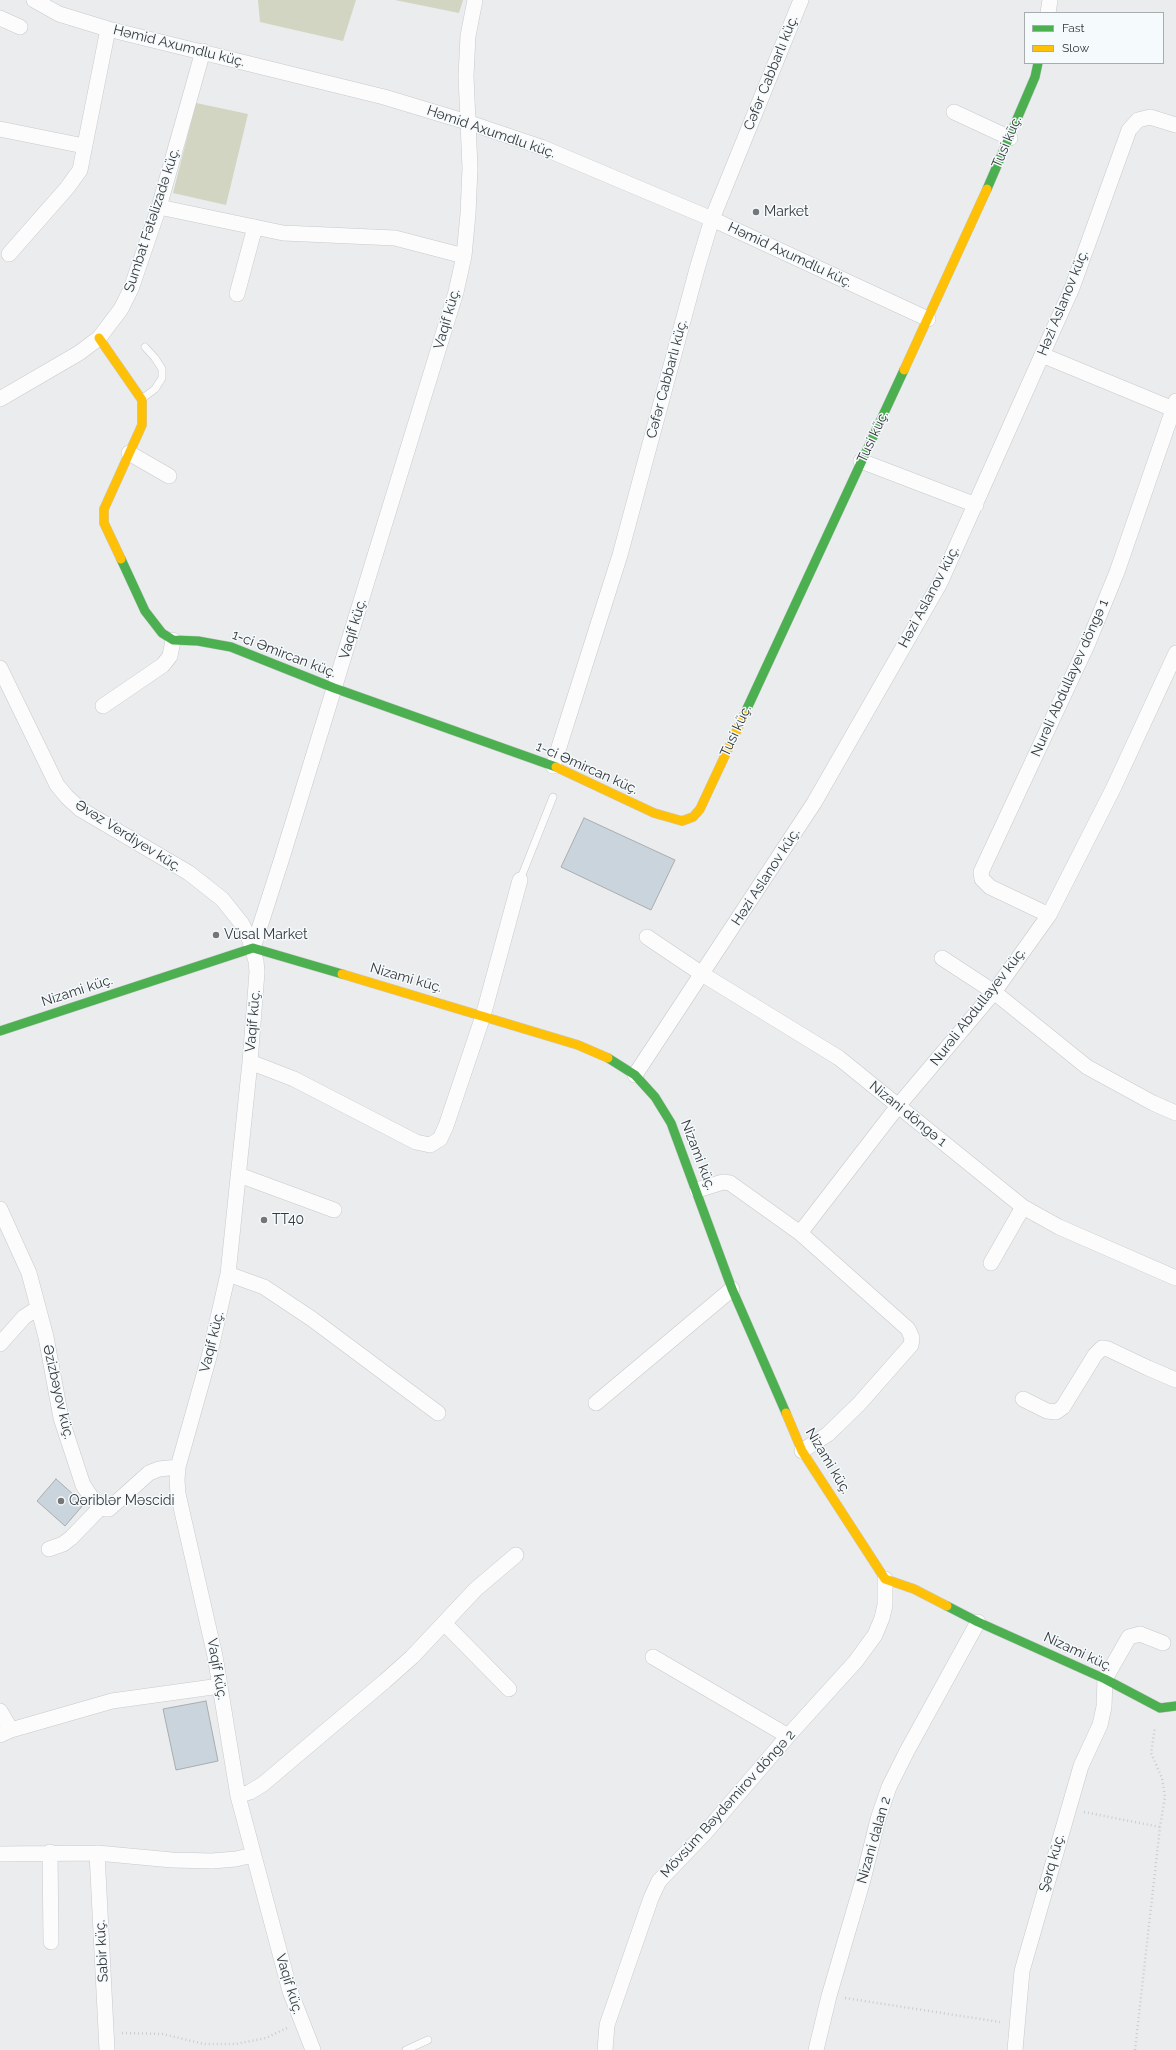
<!DOCTYPE html>
<html>
<head>
<meta charset="utf-8">
<style>
	body { margin:0 }
	#map { position:relative; width:1176px; height:2050px; overflow:hidden; background:#eaecee; font-family:Raleway,sans-serif }
	canvas { display:block }
	.legend { position:absolute; left:1024px; top:12px; width:140px; height:52px; box-sizing:border-box; background:#f5fafd; border:1px solid #a8acae; margin:0; padding:5px 7px; list-style:none; font-size:12px; color:#353738 }
	.legend li { display:flex; align-items:center; gap:8px; height:20px }
	.legend b { width:20px; border:1px solid #a8acae }
</style>
</head>
<body>
<div id="map">
<canvas width="1176" height="2050"></canvas>
<ul class="legend">
<li><b style="height:5px;background:#4caf50"></b>Fast</li>
<li><b style="height:5px;background:#ffc107"></b>Slow</li>
</ul>
</div>
<script>
const g = document.querySelector('canvas').getContext('2d');
g.lineJoin = 'round';
function fill(path, color) { g.fillStyle = color; g.fill(path, 'evenodd'); }
const toPath = rows => new Path2D(rows.map(r => 'M' + r).join(''));
function trace(path, color, width, dash) { g.strokeStyle = color; g.lineWidth = width; g.lineCap = dash ? 'butt' : 'round'; g.setLineDash(dash || []); g.stroke(path); }
function drawText(font, color, halo, rows, align = 'center') {
  g.font = font + ' Raleway,sans-serif'; g.lineWidth = 3; g.setLineDash([]); g.textBaseline = 'middle'; g.strokeStyle = halo; g.fillStyle = color; for (const [text, x, y, turn = 0] of rows) {
    g.save(); g.translate(x, y); g.rotate((+turn || 0) * Math.PI / 180); g.textAlign = isNaN(turn) ? turn : align; if (halo) g.strokeText(text, 0, 0); g.fillText(text, 0, 0); g.restore();
  }
}
const green = toPath([
	[258,0,356,0,343,41,260,22],
	[395,0,463,0,459,13],
	[196,103,248,114,226,205,173,193]
]);
const building = toPath([
	[584,818,675,860,651,910,561,867,584,818],
	[56,1479,84,1504,65,1526,37,1501,56,1479],
	[206,1701,218,1761,176,1770,163,1709,206,1701]
]);
const path = toPath([
	[1084,1812,1160,1827],
	[845,1998,1000,2022],
	[122,2033,163,2034,204,2044,236,2044,266,2038,287,2028],
	[1135,2050,1160,1827,1165,1797,1162,1778,1151,1753,1155,1727]
]);
const lane = toPath([
	[143,398,155,389,162,378,162,369,155,358,145,347],
	[520,880,553,797],
	[406,2050,428,2040]
]);
const street = toPath([
	[34,0,59,14,108,29,384,97,467,122,541,147,712,219,928,319],
	[1048,13,1050,0],
	[0,18,20,27],
	[954,112,1010,138],
	[0,129,84,146],
	[159,207,283,233,395,238,464,256],
	[9,254,67,188,80,170,108,29],
	[237,294,255,227],
	[1042,355,1173,409],
	[0,399,79,353,99,338,121,309,131,289,159,207,203,51],
	[129,453,169,476],
	[861,461,976,505],
	[0,668,57,785,67,797,80,809,189,873,222,899,242,924,249,938,256,961,257,972,250,1062,228,1274,209,1357,178,1467,177,1480,178,1494,215,1656,238,1796,290,1991,313,2050],
	[103,706,163,665,170,656,173,640],
	[553,766,620,555,697,269,712,219,801,0],
	[1049,915,990,887,982,879,981,872,1088,643,1117,572,1176,401],
	[647,937,702,974,839,1058,1023,1207,1059,1227,1176,1278],
	[253,948,281,861,456,292,464,256,468,214,470,168,466,76,468,36,475,0],
	[942,958,994,992,1087,1067,1153,1103,1176,1113],
	[250,1062,294,1079,416,1142,430,1145,440,1139,446,1126,483,1016,520,880],
	[635,1075,814,803,940,583,1072,288,1129,130,1138,120,1150,117,1176,125],
	[239,1175,334,1210],
	[697,1190,723,1182,730,1183,800,1233,908,1329,912,1338,911,1345,859,1404,828,1434,802,1451],
	[0,1209,29,1273,46,1337,61,1418,83,1485,91,1497,101,1507,105,1509,109,1509,149,1473,159,1469,178,1467],
	[800,1233,898,1106,994,992,1049,915,1113,789,1176,653],
	[991,1263,1023,1207],
	[228,1274,264,1287,312,1319,438,1413],
	[0,1344,24,1317,38,1308],
	[1023,1399,1047,1411,1056,1412,1063,1407,1095,1355,1102,1348,1108,1349,1148,1368,1176,1380],
	[596,1403,732,1289],
	[49,1549,63,1544,71,1538,101,1507],
	[444,1623,509,1689],
	[653,1657,788,1736],
	[0,1711,11,1730],
	[0,1735,11,1730,112,1701,220,1686],
	[238,1796,250,1792,263,1784,385,1681,412,1657,476,1589,516,1555],
	[50,1852,51,1942],
	[97,1853,107,2050],
	[0,1854,97,1853,172,1860,212,1861,236,1859,253,1855],
	[605,2050,607,2025,651,1898,659,1881,705,1833,788,1736,856,1661,875,1635,882,1618,885,1605,885,1579],
	[816,2050,829,1996,863,1880,878,1819,889,1787,907,1751,978,1622],
	[1015,2050,1022,1971,1081,1766,1100,1725,1104,1707,1105,1679,1129,1637,1140,1634,1163,1643]
]);
const fast = toPath([
	[987,189,1035,77,1038,63],
	[121,559,145,611,162,633,173,640,198,641,231,647,334,688,556,767],
	[744,715,904,370],
	[0,1031,253,948,342,974],
	[608,1058,635,1075,655,1097,671,1123,732,1289,786,1413],
	[947,1606,978,1622,1105,1679,1160,1708,1176,1706]
]);
const slow = toPath([
	[99,338,142,400,142,425,104,509,104,523,121,559],
	[904,370,987,189],
	[556,767,654,813,682,821,693,817,700,809,744,715],
	[342,974,578,1045,608,1058],
	[786,1413,802,1451,885,1579,914,1589,947,1606]
]);
const markers = [
	[756,212,4,"#747678"],
	[216,935,4,"#747678"],
	[264,1220,4,"#747678"],
	[61,1501,4,"#747678"]
];
const streetNames = [
	["Həmid Axumdlu küç.",179,46,14],
	["Cəfər Cabbarlı küç.",771,73,-68],
	["Həmid Axumdlu küç.",491,132,19],
	["Tusi küç.",1007,142,-67],
	["Sumbat Fətəlizadə küç.",152,220,-72],
	["Həmid Axumdlu küç.",790,255,25],
	["Həzi Aslanov küç.",1063,303,-68],
	["Vaqif küç.",447,319,-74],
	["Cəfər Cabbarlı küç.",667,379,-75],
	["Tusi küç.",873,437,-65],
	["Həzi Aslanov küç.",929,597,-62],
	["Vaqif küç.",353,629,-73],
	["1-ci Əmircan küç.",284,654,21],
	["Nurəli Abdullayev döngə 1",1070,678,-66],
	["Tusi küç.",736,731,-65],
	["1-ci Əmircan küç.",587,768,24],
	["Əvəz Verdiyev küç.",128,836,32],
	["Həzi Aslanov küç.",766,877,-57],
	["Nizami küç.",406,978,16],
	["Nizami küç.",77,991,-18],
	["Nurəli Abdullayev küç.",978,1007,-52],
	["Vaqif küç.",253,1021,-85],
	["Nizani döngə 1",908,1114,39],
	["Nizami küç.",698,1155,69],
	["Vaqif küç.",212,1342,-76],
	["Əzizbəyov küç.",58,1392,77],
	["Nizami küç.",828,1461,59],
	["Nizami küç.",1078,1652,25],
	["Vaqif küç.",217,1669,80],
	["Mövsüm Bəydəmirov döngə 2",728,1804,-48],
	["Nizani dalan 2",874,1840,-74],
	["Şərq küç.",1052,1863,-74],
	["Sabir küç.",102,1951,-93],
	["Vaqif küç.",289,1984,73]
];
const poiNames = [
	["Market",764,212],
	["Vüsal Market",224,935],
	["TT40",272,1220],
	["Qəriblər Məscidi",69,1501]
];
fill(green, '#d1d5c2');
fill(building, '#cad4dd');
trace(building, '#aaacad', 1);
trace(lane, '#c8c9cb', 8);
trace(street, '#c8c9cb', 16);
trace(fast, '#c8c9cb', 10);
trace(slow, '#c8c9cb', 10);
trace(path, '#cbcccd', 2.5, [1, 3]);
trace(lane, '#fcfcfc', 7);
trace(street, '#fcfcfc', 15);
trace(fast, '#4caf50', 9);
trace(slow, '#ffc107', 9);
for (const [x, y, r, color] of markers) { const dot = new Path2D(); dot.arc(x, y, r, 0, 2 * Math.PI); g.fillStyle = color; g.fill(dot); trace(dot, '#f5fafd', 1.5); }
drawText('14px', '#353738', '#f5fafd', streetNames);
drawText('14px', '#353738', '#f5fafd', poiNames, 'left');
</script>
</body>
</html>
